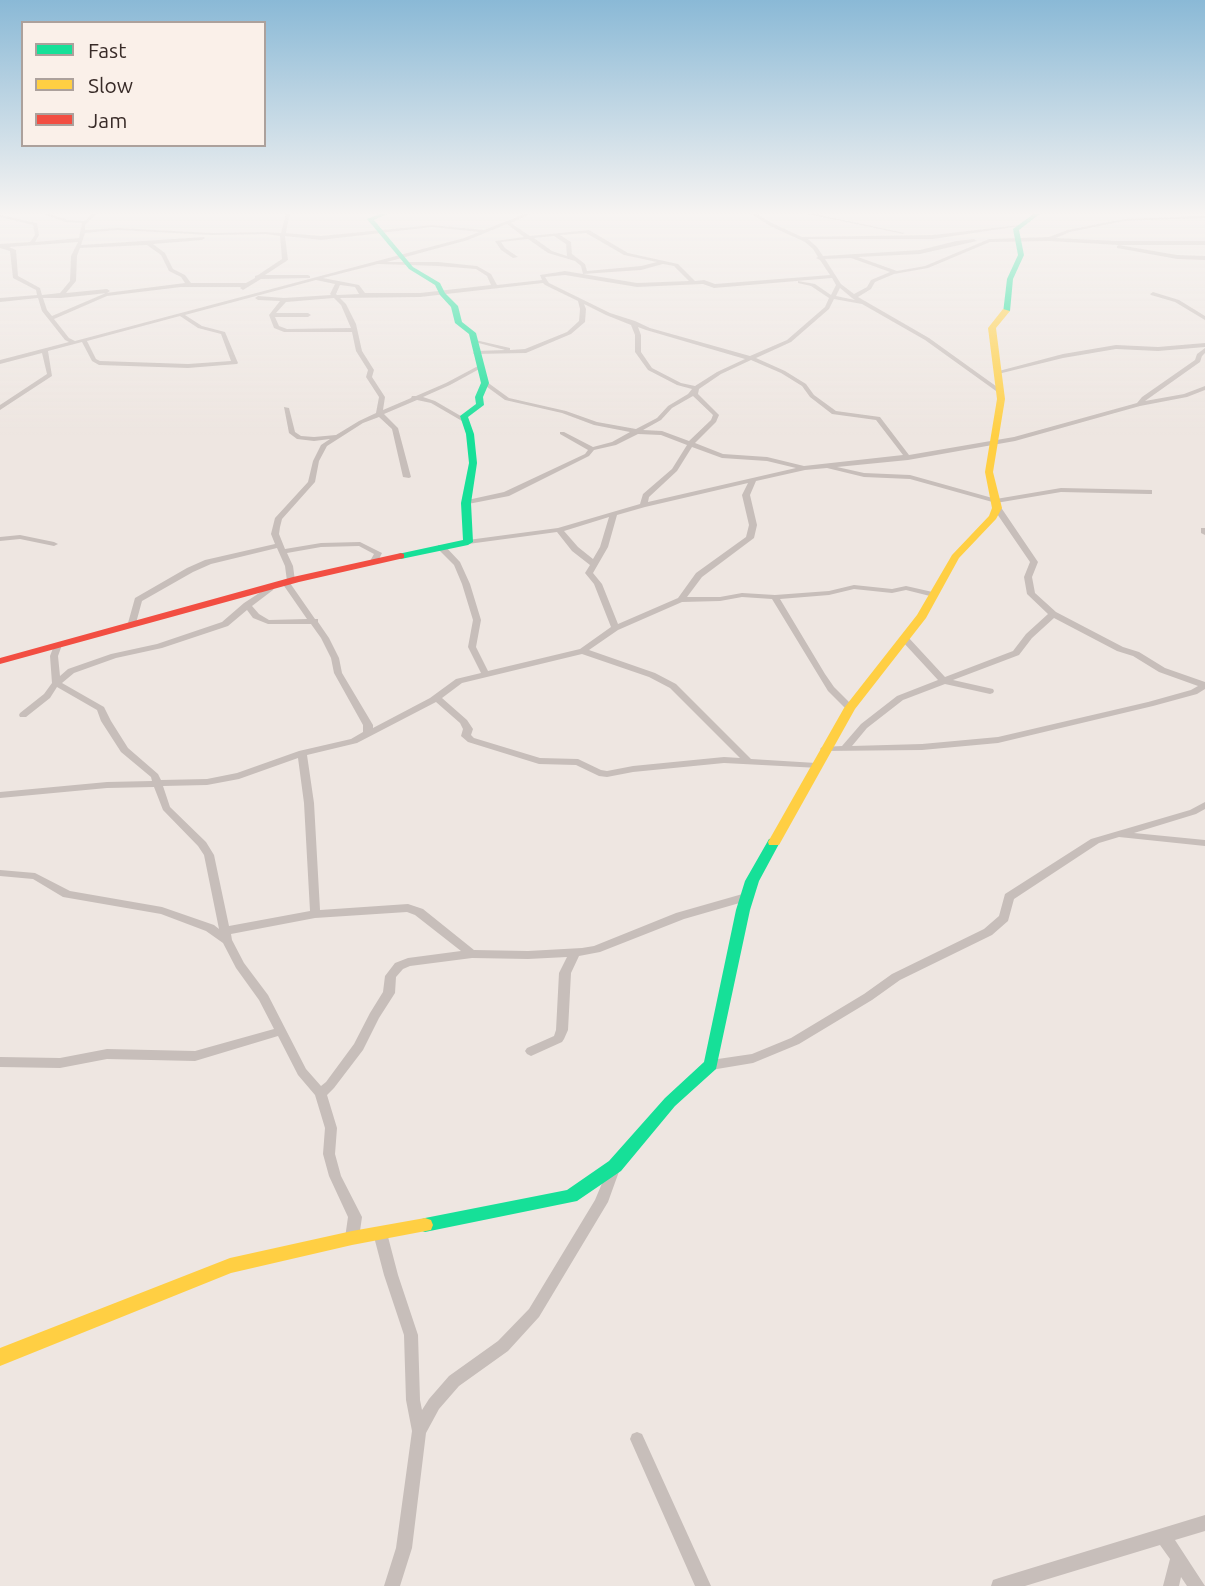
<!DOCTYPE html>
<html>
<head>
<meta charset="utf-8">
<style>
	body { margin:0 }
	#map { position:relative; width:1205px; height:1586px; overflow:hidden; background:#eee6e1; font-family:Ubuntu,sans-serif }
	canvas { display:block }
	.legend { position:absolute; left:21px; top:21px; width:245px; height:126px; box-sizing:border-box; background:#faf0e9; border:2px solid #aca19c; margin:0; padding:9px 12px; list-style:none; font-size:21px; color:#382b28 }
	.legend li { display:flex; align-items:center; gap:14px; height:35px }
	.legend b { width:35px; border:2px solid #aca19c }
</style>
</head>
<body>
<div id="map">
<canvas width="1205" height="1586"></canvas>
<ul class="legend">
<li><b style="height:9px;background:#16e098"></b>Fast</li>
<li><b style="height:9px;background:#ffcf43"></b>Slow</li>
<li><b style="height:9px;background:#f24e42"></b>Jam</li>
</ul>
</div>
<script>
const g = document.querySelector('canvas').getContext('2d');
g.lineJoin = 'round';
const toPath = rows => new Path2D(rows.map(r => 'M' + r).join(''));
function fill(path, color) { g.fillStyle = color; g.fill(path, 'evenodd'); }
const street = toPath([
	[41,213,46,213,68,220,85,221,93,213,97,213,85,225,85,230,117,228,212,233,266,232,281,233,286,213,290,213,286,233,321,236,432,225,484,230,527,213,532,213,511,223,530,236,589,230,628,253,678,264,695,281,704,280,715,284,830,275,820,260,816,258,818,257,813,249,805,242,770,226,750,213,755,213,774,224,802,237,933,235,1019,225,1021,226,933,239,808,239,817,247,823,256,920,250,956,241,974,239,977,241,920,254,858,257,897,271,925,266,989,239,1049,237,1067,230,1124,219,1205,216,1205,218,1124,221,1070,232,1056,238,1118,241,1205,241,1205,245,1118,245,1049,241,990,242,928,268,894,274,875,282,871,289,858,297,929,338,1000,389,1000,391,996,391,925,340,862,304,834,299,829,309,791,342,756,358,785,371,806,384,814,395,836,411,880,417,909,455,1014,437,1137,403,1142,397,1195,360,1197,354,1205,348,1205,353,1202,356,1200,362,1145,401,1184,394,1205,386,1205,390,1187,397,1140,406,1015,441,908,460,837,467,864,473,910,475,996,499,1061,488,1152,490,1152,494,1149,494,1061,492,996,503,910,479,864,477,827,468,805,470,756,481,750,495,757,525,754,538,702,577,687,597,720,597,742,593,775,595,829,591,854,585,892,589,906,586,937,593,938,595,934,597,906,590,892,593,854,589,829,595,780,599,825,674,834,687,853,706,854,708,853,710,847,710,828,691,772,599,742,597,720,601,682,602,618,630,589,650,655,673,676,684,751,759,816,763,819,764,821,766,819,768,724,763,633,772,607,777,599,776,576,765,539,764,468,742,461,736,463,729,460,723,436,702,357,743,307,755,314,803,320,910,408,904,423,909,474,950,528,951,582,948,594,946,676,913,746,893,750,894,751,897,750,900,684,919,600,952,579,956,571,973,568,1030,564,1039,562,1042,531,1056,527,1054,525,1051,527,1048,554,1036,556,1030,559,973,567,957,528,959,472,958,410,966,403,969,396,977,395,993,379,1018,363,1050,334,1088,327,1095,337,1128,335,1154,341,1176,362,1217,359,1238,357,1242,352,1244,347,1242,345,1238,348,1217,329,1176,323,1154,325,1128,315,1095,298,1075,278,1036,195,1061,107,1059,60,1068,0,1067,0,1057,60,1058,107,1049,195,1051,274,1029,259,1000,236,968,223,943,206,931,161,914,63,897,33,879,0,876,0,870,35,873,70,891,162,907,214,925,219,929,204,855,198,846,163,810,154,787,107,788,0,798,0,792,107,782,152,781,151,777,121,752,101,721,97,710,57,687,50,698,26,717,20,717,19,715,20,713,44,694,52,683,50,656,55,643,61,643,62,645,58,656,60,676,68,669,111,654,157,644,222,622,244,603,270,586,274,588,273,590,252,606,259,614,269,620,307,619,282,583,287,581,285,566,277,548,211,564,193,572,142,601,136,623,132,625,128,623,135,598,187,568,205,560,275,544,271,534,275,518,308,482,313,461,321,445,330,439,314,441,297,439,289,433,284,407,289,408,295,432,301,436,314,437,336,435,359,421,376,413,379,397,366,377,368,370,356,351,352,332,284,332,274,328,269,315,280,301,258,300,255,298,258,296,284,298,331,295,330,294,335,284,316,280,185,315,202,326,225,332,238,363,237,364,188,368,99,365,92,361,82,342,48,351,52,376,0,410,0,405,47,374,42,353,0,364,0,360,69,342,65,340,42,311,38,298,0,302,0,298,37,295,36,290,13,278,10,251,0,248,0,244,30,242,35,235,33,225,0,217,0,215,37,223,39,235,35,242,79,238,82,223,65,222,41,213],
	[507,224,524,237,495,241,501,250,513,258,518,257,505,248,501,242,528,239,548,253,575,261,581,266,583,274,641,270,663,264,674,266,689,281,637,283,565,271,540,275,542,280,497,285,491,274,477,266,438,262,387,262,468,240,507,224],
	[432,227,479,232,464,238,75,341,69,338,54,319,107,296,181,287,241,287,240,288,243,290,261,279,310,278,310,276,308,275,265,275,288,260,285,236,321,240,432,227],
	[117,230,212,235,266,234,280,236,282,259,258,275,255,276,255,278,246,283,191,283,185,275,173,269,165,253,153,244,202,240,205,238,204,237,81,245,85,233,117,230],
	[586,233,624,255,657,262,641,266,587,271,585,264,572,254,571,242,560,235,586,233],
	[554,236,566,244,567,256,552,251,534,238,554,236],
	[78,242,71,256,70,281,60,293,42,295,40,288,18,276,16,250,9,247,78,242],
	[147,245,161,255,169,271,181,277,185,283,106,293,52,316,47,310,43,298,61,298,107,293,110,291,107,289,66,293,76,281,77,256,80,248,147,245],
	[851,258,890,272,871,280,867,287,854,294,841,284,825,259,851,258],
	[378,264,438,266,476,269,487,276,491,285,420,293,365,293,359,285,323,278,378,264],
	[565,275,637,287,703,284,714,288,832,278,836,285,831,295,815,284,798,281,798,283,811,286,829,298,825,307,787,340,750,356,650,328,635,321,610,313,549,283,545,277,565,275],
	[543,283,545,285,578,301,580,309,579,321,567,332,525,349,510,350,510,348,471,339,471,341,505,350,476,351,473,353,474,354,526,353,571,334,585,322,586,309,584,304,606,315,631,325,635,335,635,352,648,370,677,385,692,389,688,394,668,406,657,418,636,429,597,422,566,411,509,398,487,382,483,382,483,384,505,400,562,413,594,425,630,432,612,442,593,447,564,432,560,432,560,434,588,450,585,454,504,492,463,501,463,505,509,496,589,456,594,450,616,445,638,434,661,435,687,445,672,469,643,494,640,504,558,528,468,540,464,542,468,544,557,532,572,551,590,565,585,573,594,584,611,627,580,649,488,671,476,647,481,620,470,584,460,562,444,545,438,545,438,549,454,565,462,584,473,620,468,647,481,673,456,679,430,698,373,728,373,725,342,673,339,658,329,638,318,622,318,619,315,619,290,583,295,581,293,566,287,553,321,547,359,546,374,554,370,561,374,563,377,563,382,553,360,542,321,543,285,549,279,534,280,527,282,519,315,482,319,461,327,446,363,423,379,417,392,429,403,477,409,478,411,477,398,428,384,414,417,400,431,403,462,421,466,421,466,419,435,401,423,397,450,385,483,367,478,366,446,383,416,396,412,396,411,398,383,410,385,397,372,377,374,370,362,351,356,324,346,304,340,298,420,297,543,283],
	[340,285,355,287,359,294,337,295,336,294,340,285],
	[840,288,852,298,855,300,836,296,840,288],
	[334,298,341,305,351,328,287,329,279,326,275,317,308,317,311,315,308,313,276,313,286,302,334,298],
	[180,316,198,328,221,334,231,361,188,364,100,361,96,359,87,341,180,316],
	[638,327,646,330,745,359,717,372,695,386,681,383,652,368,641,352,641,335,638,327],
	[751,360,781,373,802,386,810,397,832,414,876,420,903,455,804,466,767,457,723,454,695,443,716,422,719,415,698,394,699,389,721,374,751,360],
	[693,396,713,415,711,420,689,441,662,431,643,430,661,420,672,408,693,396],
	[692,447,722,458,767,461,796,468,648,502,649,497,677,471,692,447],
	[748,483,742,495,749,525,746,537,696,573,678,598,618,624,602,584,593,573,608,547,617,515,645,507,748,483],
	[609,517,600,547,593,559,578,547,564,531,609,517],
	[247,610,253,618,268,624,311,624,321,638,331,658,334,673,363,725,363,732,351,739,299,751,237,773,207,779,161,780,158,774,128,748,111,721,104,707,62,683,74,673,116,658,162,648,228,626,247,610],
	[582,654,649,677,670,688,740,758,724,757,633,766,607,771,601,770,578,759,540,758,474,738,471,735,473,729,467,720,442,698,462,683,582,654],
	[298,758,304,803,310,911,229,926,214,855,206,842,170,807,163,786,207,785,239,779,298,758],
	[407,912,415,915,461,951,408,958,395,963,385,976,383,992,370,1013,354,1044,326,1082,321,1086,306,1069,268,995,244,963,232,940,231,934,315,918,407,912],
	[803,213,810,213,905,233,903,234,803,213],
	[1119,245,1177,255,1205,256,1205,260,1177,259,1117,248,1117,246,1119,245],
	[1153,292,1179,300,1205,316,1205,320,1175,302,1151,295,1150,294,1153,292],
	[1205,343,1205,347,1158,351,1116,349,1063,358,998,374,995,372,1063,354,1116,345,1158,347,1205,343],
	[994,506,1000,506,1038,562,1032,577,1035,593,1056,612,1123,647,1139,652,1165,668,1205,682,1205,689,1197,694,1153,706,998,743,922,750,822,751,820,749,822,747,842,746,861,724,897,696,938,680,902,641,901,639,902,637,908,637,945,677,1013,651,1026,634,1048,614,1027,594,1024,577,1030,562,993,508,994,506],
	[1054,618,1117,651,1133,656,1159,672,1198,686,1191,690,1148,702,998,737,922,744,852,746,867,728,903,700,945,684,990,694,993,693,994,691,993,689,953,680,1019,655,1032,638,1054,618],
	[1201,528,1205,528,1205,535,1201,533,1201,528],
	[20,535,54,542,58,544,54,546,20,539,0,541,0,537,20,535],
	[1205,802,1205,809,1196,814,1134,833,1205,840,1205,846,1119,837,1099,843,1014,899,1008,921,992,935,900,980,872,1000,799,1044,753,1063,711,1070,707,1068,705,1065,707,1062,711,1060,752,1054,791,1038,864,994,892,974,984,929,999,916,1005,894,1091,839,1190,810,1205,802],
	[615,1161,619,1162,621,1166,608,1202,539,1317,508,1351,459,1386,439,1409,426,1433,412,1548,400,1586,384,1586,396,1548,412,1431,406,1400,404,1335,384,1275,373,1233,375,1229,380,1227,385,1229,387,1233,398,1275,418,1335,420,1400,422,1410,429,1399,449,1376,498,1341,529,1309,595,1200,611,1162,615,1161],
	[637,1432,642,1434,711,1586,695,1586,630,1439,632,1434,637,1432],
	[1205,1515,1205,1531,1175,1540,1205,1586,1187,1586,1181,1577,1179,1586,1163,1586,1170,1559,1160,1545,1025,1586,991,1586,993,1580,999,1578,1205,1515]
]);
const fast = toPath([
	[382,213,389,213,374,220,413,267,440,283,445,293,458,306,462,322,476,333,489,383,483,397,484,405,468,417,474,434,477,463,471,503,473,542,468,545,401,559,398,558,398,554,463,540,461,503,469,463,466,434,460,416,476,404,475,397,481,383,469,334,455,323,451,307,440,295,435,285,409,269,367,219,382,213],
	[1035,213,1041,213,1019,230,1024,255,1013,279,1010,311,1003,313,1007,279,1018,255,1013,229,1035,213],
	[774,838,780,842,759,881,750,910,716,1069,675,1106,621,1171,577,1201,425,1232,419,1230,417,1225,419,1220,425,1218,567,1190,609,1161,665,1098,704,1062,736,910,745,881,769,839,774,838]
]);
const slow = toPath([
	[1003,309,1010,311,996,328,1005,399,993,472,1002,508,996,519,959,558,926,618,855,709,779,845,769,845,768,842,844,708,917,615,952,555,989,516,992,508,985,472,997,399,988,328,1003,309],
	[425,1218,431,1220,433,1225,431,1230,352,1245,231,1273,0,1366,0,1348,230,1258,352,1231,425,1218]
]);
const jam = toPath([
	[401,553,404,554,404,558,299,582,0,664,0,658,293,577,401,553]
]);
fill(street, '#c7beba');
fill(fast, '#16e098');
fill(slow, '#ffcf43');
fill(jam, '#f24e42');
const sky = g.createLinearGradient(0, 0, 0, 435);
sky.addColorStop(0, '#8ab9d6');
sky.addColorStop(0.49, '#f7f4f2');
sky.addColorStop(1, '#f7f4f200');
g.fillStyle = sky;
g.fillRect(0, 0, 1205, 435);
</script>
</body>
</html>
